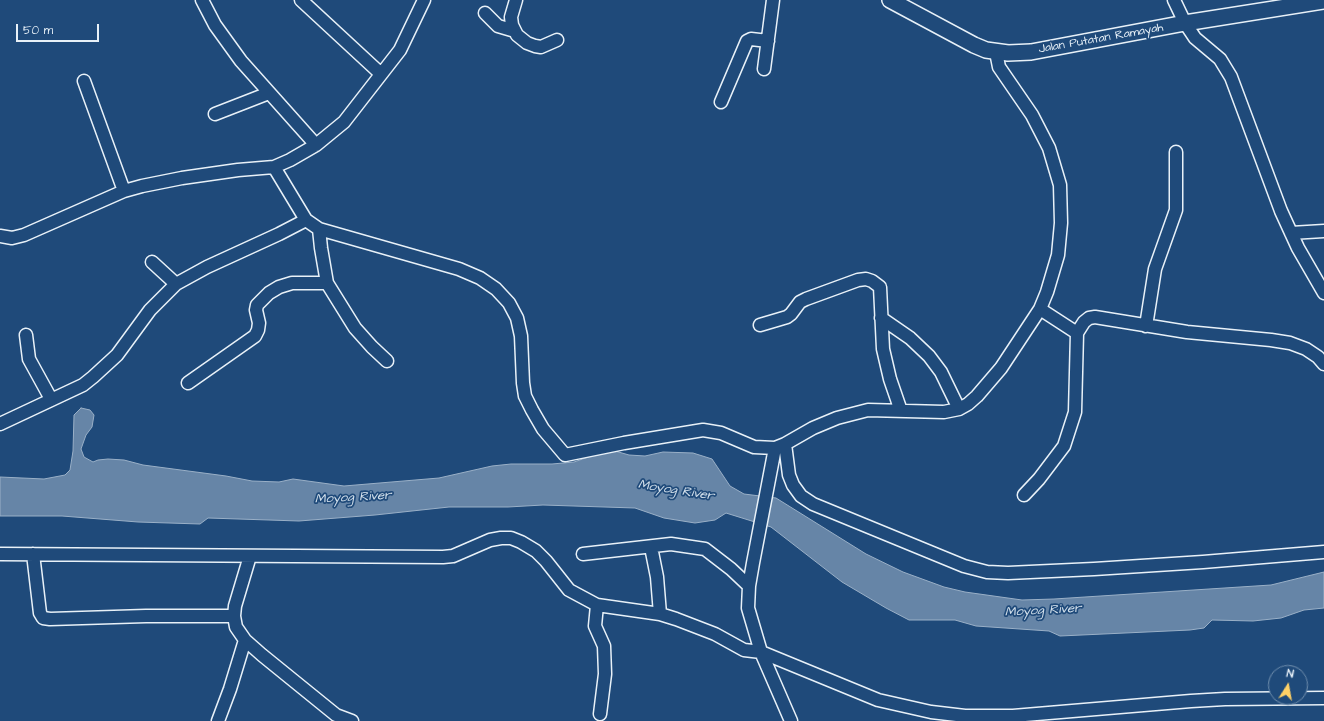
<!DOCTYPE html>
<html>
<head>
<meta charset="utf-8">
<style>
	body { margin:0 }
	#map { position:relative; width:1324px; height:721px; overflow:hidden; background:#1f4a7a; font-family:"Architects Daughter",sans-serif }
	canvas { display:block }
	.north { position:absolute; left:1268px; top:665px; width:40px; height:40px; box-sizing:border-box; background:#1f4a7a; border:1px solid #6f8dac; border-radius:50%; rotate:11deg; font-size:11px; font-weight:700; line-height:16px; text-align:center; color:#e8f1f8 }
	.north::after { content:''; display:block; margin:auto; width:14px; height:18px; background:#ffd166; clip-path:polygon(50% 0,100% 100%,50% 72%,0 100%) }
	.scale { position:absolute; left:16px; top:24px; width:83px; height:18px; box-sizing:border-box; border:2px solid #e8f1f8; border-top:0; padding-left:5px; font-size:12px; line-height:14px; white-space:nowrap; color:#e8f1f8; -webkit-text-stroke:3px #1f4a7a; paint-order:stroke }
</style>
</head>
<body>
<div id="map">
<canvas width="1324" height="721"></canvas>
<div class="north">N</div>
<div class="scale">50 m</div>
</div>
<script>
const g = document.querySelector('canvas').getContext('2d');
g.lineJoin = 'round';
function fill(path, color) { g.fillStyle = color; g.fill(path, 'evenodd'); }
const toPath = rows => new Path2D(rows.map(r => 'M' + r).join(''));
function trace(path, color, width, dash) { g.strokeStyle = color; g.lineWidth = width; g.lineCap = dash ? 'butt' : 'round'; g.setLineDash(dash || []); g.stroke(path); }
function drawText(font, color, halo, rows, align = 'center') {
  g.font = font + ' "Architects Daughter",sans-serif'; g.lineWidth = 3.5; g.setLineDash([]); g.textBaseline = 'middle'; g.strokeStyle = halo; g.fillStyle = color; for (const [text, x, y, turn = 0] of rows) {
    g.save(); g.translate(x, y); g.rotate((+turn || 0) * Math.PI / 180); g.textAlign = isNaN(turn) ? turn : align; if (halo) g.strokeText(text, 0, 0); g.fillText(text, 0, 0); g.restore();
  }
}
const water = toPath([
	[81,408,90,410,94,415,92,427,86,435,81,449,84,457,93,462,98,460,108,459,124,460,143,465,226,476,252,481,279,482,293,479,344,486,439,478,492,466,511,464,552,464,574,462,591,456,615,451,629,455,645,456,663,452,693,453,712,459,730,486,744,494,776,498,866,554,903,572,944,587,965,592,1022,600,1054,599,1271,585,1324,572,1324,608,1304,610,1281,618,1253,621,1212,620,1204,628,1190,630,1060,636,1049,631,976,626,955,620,909,620,886,608,842,582,771,527,726,513,715,520,695,523,664,518,635,508,543,505,508,507,449,507,375,515,299,521,208,518,200,524,138,522,62,516,0,516,0,477,44,479,65,475,70,470,73,451,74,415,81,408]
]);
const minor = toPath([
	[202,0,215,25,241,61,316,145],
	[301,0,381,74],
	[424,0,400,50,344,122,316,145,290,160,274,167,306,220,319,229,459,269,480,278,496,289,509,303,517,318,521,336,523,383,525,396,532,410,543,429,565,455,624,443,703,430,721,433,754,447,775,448],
	[516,0,511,17,512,25,517,35,527,43,535,46,541,47,557,40],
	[1174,0,1185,23,1195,38,1220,59,1231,77,1281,211,1298,248,1324,293],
	[485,13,498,26,515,31],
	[764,69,773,0],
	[84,81,124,191,142,186,182,178,238,170,274,167],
	[721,102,747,41,751,39,768,41],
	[215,114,269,93],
	[319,229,321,248,327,283,355,328,372,347,387,361],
	[1291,233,1324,231],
	[0,236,12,238,24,235,124,191],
	[152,262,176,284],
	[1040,309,1077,333,1084,322,1089,318,1095,317,1187,332,1271,340,1290,343,1306,349,1318,357,1324,364],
	[881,318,910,338,929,356,941,372,959,409],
	[760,325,787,317,791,314,800,302,806,299,858,280,866,279,872,281,880,287,883,349,890,379,901,411],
	[1146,326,1155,269,1176,210,1176,152],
	[26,335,29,359,51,399],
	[188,383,255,336,258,330,259,323,256,310,257,305,269,293,279,287,292,283,327,283],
	[0,424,83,385,93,377,117,355,150,310,176,284,207,267,279,234,306,220],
	[785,444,789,475,793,485,801,496,813,504,964,566,987,572,1008,573,1094,569,1203,562,1324,552],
	[1024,495,1039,479,1064,446,1075,412,1077,333],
	[651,547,657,577,660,614],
	[0,554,443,557,453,556,490,540,501,538,511,538,521,542,536,551,546,561,569,590,597,605,660,614,676,619,715,634,744,650,761,652,878,700,931,712,965,716,1013,716,1191,701,1225,699,1324,698],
	[33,554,40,613,43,618,50,619,146,616,234,616],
	[583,554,671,544,705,549,731,569,749,586],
	[250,556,235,606,234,616,236,627,245,640,262,655,336,715,352,721],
	[597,605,595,626,604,646,605,674,600,714],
	[218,721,230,689,245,640],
	[791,721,761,652,748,608,749,586,753,563,775,448,785,444,813,428,837,418,868,410,944,412,959,409,968,404,977,396,1001,368,1040,309,1047,292,1058,255,1061,223,1060,185,1049,148,1032,115,999,67,996,52]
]);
const major = toPath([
	[890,0,974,45,986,50,1008,53,1031,52,1185,23,1324,1]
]);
const streetNames = [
	["Jalan Putatan Ramayah",1101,39,-10]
];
const waterNames = [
	["Moyog River",676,491,9],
	["Moyog River",353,498,-3],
	["Moyog River",1043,611,-3]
];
fill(water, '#6685a7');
trace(water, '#9ab0c7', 1);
trace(minor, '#e8f1f8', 15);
trace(major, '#e8f1f8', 18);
trace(minor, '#1f4a7a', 12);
trace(major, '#1f4a7a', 15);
drawText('12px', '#e8f1f8', '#1f4a7a', streetNames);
drawText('italic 13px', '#d4e1ec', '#1f4a7a', waterNames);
</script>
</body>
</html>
